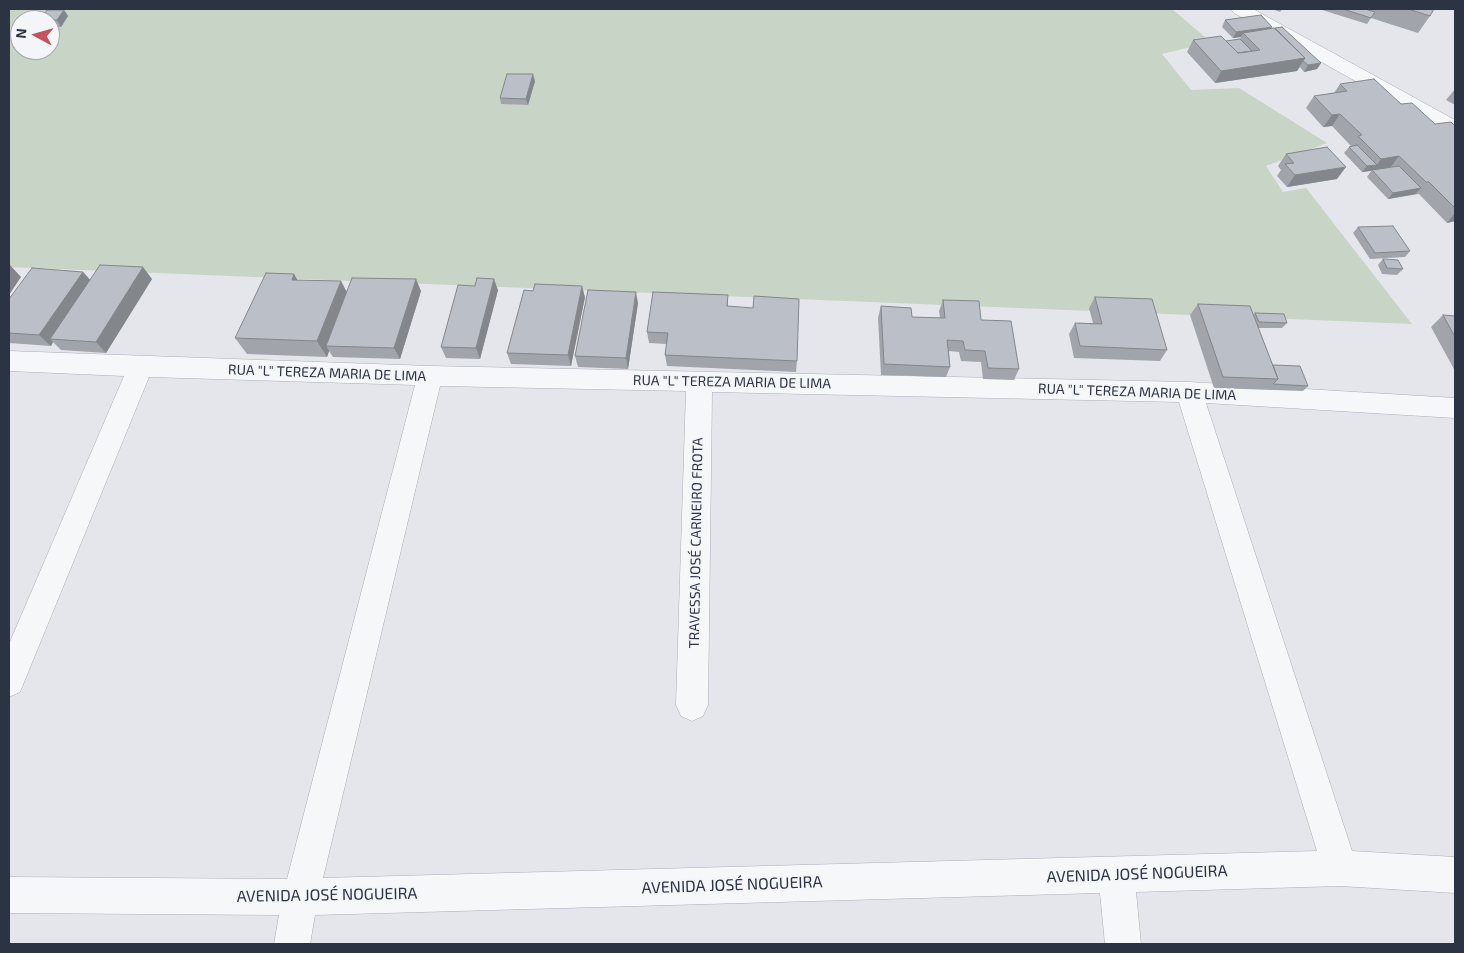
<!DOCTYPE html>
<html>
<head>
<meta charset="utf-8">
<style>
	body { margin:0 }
	#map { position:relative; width:1464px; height:953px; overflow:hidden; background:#e4e6eb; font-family:"Exo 2",sans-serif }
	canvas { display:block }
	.frame { position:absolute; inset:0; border:10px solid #2c3342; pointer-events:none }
	.north { position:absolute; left:10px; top:10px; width:50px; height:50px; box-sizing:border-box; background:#f3f5f8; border:1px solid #a3a7af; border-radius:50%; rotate:276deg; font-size:14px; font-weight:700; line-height:20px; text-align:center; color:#2c3342 }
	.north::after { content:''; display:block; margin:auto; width:18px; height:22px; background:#c6535b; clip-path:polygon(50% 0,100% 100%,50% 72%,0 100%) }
</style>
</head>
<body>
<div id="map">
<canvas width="1464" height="953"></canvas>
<div class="frame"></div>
<div class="north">N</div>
</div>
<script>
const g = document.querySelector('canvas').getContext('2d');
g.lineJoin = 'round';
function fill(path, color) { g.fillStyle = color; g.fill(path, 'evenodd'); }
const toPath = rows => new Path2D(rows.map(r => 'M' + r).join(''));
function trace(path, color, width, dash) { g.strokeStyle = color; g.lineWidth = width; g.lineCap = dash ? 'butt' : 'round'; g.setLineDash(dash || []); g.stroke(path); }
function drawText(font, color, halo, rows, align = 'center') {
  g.font = font + ' "Exo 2",sans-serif'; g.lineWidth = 4; g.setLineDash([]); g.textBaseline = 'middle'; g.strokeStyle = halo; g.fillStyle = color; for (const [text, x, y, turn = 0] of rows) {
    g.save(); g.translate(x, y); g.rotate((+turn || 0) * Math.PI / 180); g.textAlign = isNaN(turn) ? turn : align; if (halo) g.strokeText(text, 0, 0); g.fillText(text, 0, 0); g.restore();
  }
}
const green = toPath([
	[9,9,1172,9,1211,42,1162,54,1191,90,1239,88,1327,143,1266,166,1283,192,1306,188,1412,324,9,267],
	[20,20,50,20,50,50,20,50]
]);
const minor = toPath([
	[1231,9,1253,9,1455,120,1455,134,1448,133,1234,13,1231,9],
	[9,351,430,366,1189,382,1455,398,1455,418,1206,403,1352,851,1455,857,1455,893,1340,886,1136,892,1141,944,1105,944,1100,893,315,915,310,944,274,944,279,915,9,913,9,877,287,879,415,385,149,377,20,692,9,697,9,644,124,376,9,371,9,351],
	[440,386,686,391,676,705,681,716,692,721,703,716,708,705,712,392,1179,402,1317,851,323,878,440,386]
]);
const wall = toPath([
	[1272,9,1282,9,1280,12],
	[1319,9,1434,9,1430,16,1418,33,1371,18,1367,24],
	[64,10,68,16,61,27,50,27,50,20],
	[1225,20,1271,29,1321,63,1317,69,1304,72,1300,67,1297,71,1215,83,1187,52,1193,40,1226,41,1240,39,1241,37,1233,38,1222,27],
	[535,81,528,105,501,104,500,98],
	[1340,84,1401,104,1435,124,1455,126,1455,221,1447,223,1419,194,1388,199,1367,177,1371,171,1362,172,1344,153,1349,147,1351,146,1332,126,1323,127,1306,108,1314,96,1334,93],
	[1455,89,1455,105,1446,100],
	[1286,154,1337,179,1287,187,1277,176,1281,170,1278,166],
	[1358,227,1410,251,1405,257,1370,259,1353,233],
	[1383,259,1403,269,1397,275,1382,274,1378,265],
	[83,272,90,280,152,279,106,353,61,350,53,342,51,346,9,343,9,299],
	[297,280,347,292,421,291,400,359,333,357,329,351,327,357,247,354,235,338],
	[475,286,498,290,480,359,446,358,441,347],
	[533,291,585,297,571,366,511,364,507,353],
	[728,295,728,306,797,361,796,372,667,366,665,355,667,344,649,343,647,332],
	[1095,297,1167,350,1160,361,1074,358,1069,334,1075,323,1093,323,1089,308],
	[943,300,981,320,1019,369,1014,380,983,379,981,362,961,361,959,352,949,351,950,367,946,377,881,375,878,318,881,306,912,317,940,318,939,311],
	[638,303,628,369,578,367,575,356],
	[1198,304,1254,315,1255,313,1287,323,1282,328,1258,328,1273,365,1308,386,1303,391,1214,388,1190,315],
	[1443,315,1455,316,1455,371,1431,327]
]);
const shadedWall = toPath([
	[64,10,68,16,61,27,57,20],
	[1272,27,1270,30,1243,33,1241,37,1233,38,1236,32],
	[1305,58,1297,71,1215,83,1221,71],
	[1321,63,1317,69,1304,72,1308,65],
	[533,74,535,81,528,105,526,99],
	[1340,114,1332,126,1323,127,1332,115],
	[1399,156,1390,168,1362,172,1367,166,1377,165,1381,159],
	[1346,167,1337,179,1287,187,1295,175],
	[1421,188,1415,194,1388,199,1393,193],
	[1455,213,1455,221,1447,223],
	[10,265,21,277,9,295,9,267],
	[143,267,152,279,106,353,96,342],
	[83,272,93,283,50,339,53,342,51,346,39,335],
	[294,274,304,291,292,280],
	[416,279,421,291,400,359,394,348],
	[494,279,498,290,480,359,476,348],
	[341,281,350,298,326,346,329,351,327,357,317,341],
	[582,286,585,297,571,366,568,355],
	[636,292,638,303,628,369,626,358]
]);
const building = toPath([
	[1343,9,1365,9,1375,12,1371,18,1343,9],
	[1408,9,1434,9,1430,16,1408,9],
	[47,10,64,10,57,20,40,20,47,10],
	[1261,15,1272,27,1236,32,1225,20,1261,15],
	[1282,27,1321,63,1308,65,1303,61,1305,58,1275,28,1282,27],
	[1274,28,1305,58,1221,71,1193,40,1221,36,1238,53,1260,50,1243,33,1274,28],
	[1240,39,1252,51,1238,53,1226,41,1240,39],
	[507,74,533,74,526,99,500,98,507,74],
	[1374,79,1401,104,1412,103,1435,124,1451,122,1455,126,1455,208,1429,182,1426,182,1399,156,1381,159,1358,136,1362,135,1340,114,1332,115,1314,96,1347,91,1340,84,1374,79],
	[1357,145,1377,165,1367,166,1349,147,1357,145],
	[1327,147,1346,167,1295,175,1285,164,1294,163,1286,154,1327,147],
	[1399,166,1421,188,1393,193,1372,170,1399,166],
	[1393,226,1410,251,1375,253,1358,227,1393,226],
	[1383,259,1398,260,1403,269,1387,268,1383,259],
	[100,265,143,267,96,342,50,339,100,265],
	[32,268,83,272,39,335,9,333,9,299,32,268],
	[266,273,294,274,292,280,341,281,317,341,235,338,266,273],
	[352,278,416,279,394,348,326,346,352,278],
	[477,278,494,279,476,348,441,347,458,285,475,286,477,278],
	[535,284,582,286,568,355,507,353,524,290,533,291,535,284],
	[588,290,636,292,626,358,575,356,588,290],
	[653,292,728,295,727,306,753,308,754,296,799,299,797,361,665,355,668,333,647,332,653,292],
	[1095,297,1152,299,1167,350,1080,346,1075,323,1102,324,1095,297],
	[943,300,979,301,981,320,1011,321,1019,369,988,368,985,351,965,350,963,341,947,340,950,367,884,364,881,306,911,308,912,317,945,318,943,300],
	[1198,304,1250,306,1278,379,1223,377,1198,304],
	[1255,313,1284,314,1287,323,1259,322,1255,313],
	[1443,315,1455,316,1455,337,1443,315],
	[1273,365,1300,366,1308,386,1273,384,1278,379,1273,365]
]);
const streetNames = [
	["RUA \"L\" TEREZA MARIA DE LIMA",327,373,2],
	["RUA \"L\" TEREZA MARIA DE LIMA",732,382,1],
	["RUA \"L\" TEREZA MARIA DE LIMA",1137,392,2],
	["TRAVESSA JOSÉ CARNEIRO FROTA",696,543,-89]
];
const nearStreetnames = [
	["AVENIDA JOSÉ NOGUEIRA",1137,874,-2],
	["AVENIDA JOSÉ NOGUEIRA",732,885,-2],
	["AVENIDA JOSÉ NOGUEIRA",327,895,-1]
];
fill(green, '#c8d4c5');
trace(minor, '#a9adb5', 1);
fill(minor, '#f6f7f9');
fill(wall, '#a1a4ab');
fill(shadedWall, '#83868b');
fill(building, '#bbbfc7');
trace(building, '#83868b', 1);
drawText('14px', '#2c3342', '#f3f5f8', streetNames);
drawText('16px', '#2c3342', '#f3f5f8', nearStreetnames);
</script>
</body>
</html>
